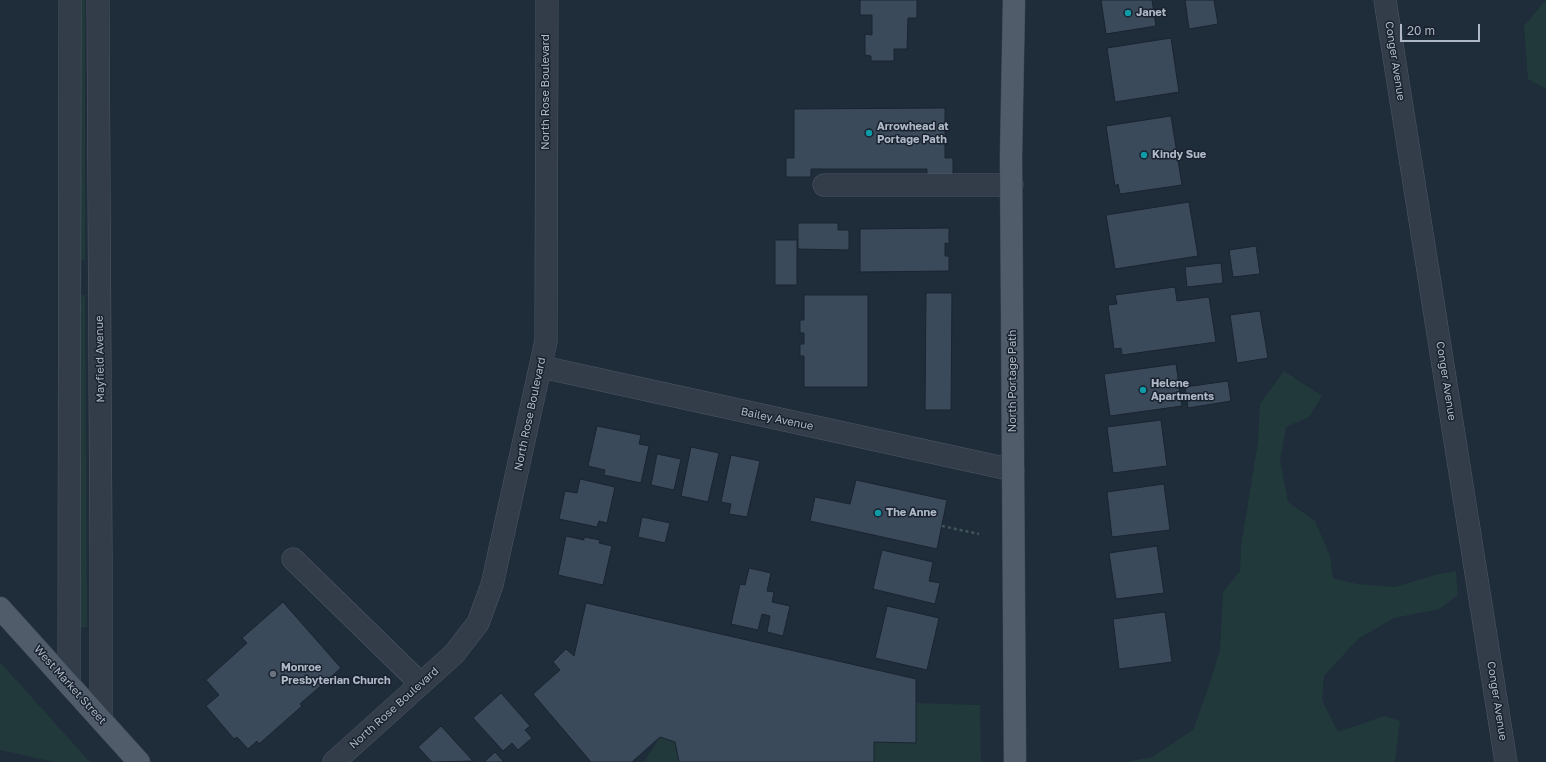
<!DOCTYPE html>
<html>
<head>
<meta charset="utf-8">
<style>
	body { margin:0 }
	#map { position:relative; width:1546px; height:762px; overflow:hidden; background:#1f2c3a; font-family:"Golos Text",sans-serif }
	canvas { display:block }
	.scale { position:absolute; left:1400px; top:24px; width:80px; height:18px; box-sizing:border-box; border:2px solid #aeb8c7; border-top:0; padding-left:5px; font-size:12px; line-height:14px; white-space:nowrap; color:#aeb8c7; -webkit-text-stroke:3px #19222e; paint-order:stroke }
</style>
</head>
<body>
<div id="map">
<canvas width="1546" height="762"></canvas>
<div class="scale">20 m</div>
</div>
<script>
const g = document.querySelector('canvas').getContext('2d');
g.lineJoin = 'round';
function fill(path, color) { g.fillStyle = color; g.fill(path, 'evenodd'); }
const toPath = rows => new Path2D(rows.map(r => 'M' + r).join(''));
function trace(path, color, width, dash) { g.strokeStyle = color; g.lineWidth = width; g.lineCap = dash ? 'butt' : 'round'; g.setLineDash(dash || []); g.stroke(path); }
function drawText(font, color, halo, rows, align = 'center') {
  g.font = font + ' "Golos Text",sans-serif'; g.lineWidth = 3; g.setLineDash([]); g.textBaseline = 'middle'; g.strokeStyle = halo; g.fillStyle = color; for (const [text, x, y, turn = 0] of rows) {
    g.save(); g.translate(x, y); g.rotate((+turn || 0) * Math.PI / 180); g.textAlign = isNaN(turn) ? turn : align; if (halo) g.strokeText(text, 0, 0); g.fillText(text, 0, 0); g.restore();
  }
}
const green = toPath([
	[76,0,85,0,85,260,74,261],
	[1546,0,1546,89,1528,79,1524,26],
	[85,295,87,627,73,629,76,296],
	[1284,371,1322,396,1309,417,1286,427,1280,460,1288,502,1315,521,1330,556,1333,578,1357,584,1395,587,1435,575,1456,571,1458,595,1439,609,1394,618,1358,639,1324,676,1322,700,1338,732,1384,716,1400,721,1395,762,1126,762,1152,757,1193,730,1208,689,1220,650,1223,592,1240,571,1241,546,1258,442,1260,404],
	[0,662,90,762,54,762,0,750],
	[916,703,980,705,981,762,874,762,874,742,916,743],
	[660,737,675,742,679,762,644,762]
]);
const building = toPath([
	[860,0,917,0,917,18,908,18,907,49,894,49,894,61,871,61,871,56,865,55,865,34,872,35,872,15,860,15,860,0],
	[1101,0,1152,0,1156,26,1106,34,1101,0],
	[1185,0,1214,0,1218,24,1189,29,1185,0],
	[1171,38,1179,92,1115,102,1107,48,1171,38],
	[945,108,945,158,953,158,953,177,927,178,927,169,811,169,811,177,786,177,786,158,794,158,794,109,945,108],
	[1171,116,1182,185,1120,194,1118,184,1115,186,1106,126,1171,116],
	[1189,202,1198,256,1115,269,1106,215,1189,202],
	[798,223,838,223,838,230,849,230,849,250,798,249,798,223],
	[949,228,949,244,945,243,945,256,949,256,949,271,860,272,860,229,949,228],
	[775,240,797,240,797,285,775,285,775,240],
	[1256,246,1260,274,1233,277,1229,250,1256,246],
	[1221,263,1223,283,1187,287,1185,267,1221,263],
	[1175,287,1177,301,1209,297,1216,342,1122,355,1121,348,1114,349,1108,305,1117,304,1115,295,1175,287],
	[926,293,952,293,951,410,925,410,926,293],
	[804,295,868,295,868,387,804,387,804,356,800,356,800,344,804,344,804,333,800,333,800,320,804,320,804,295],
	[1260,311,1268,358,1237,363,1230,315,1260,311],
	[1176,364,1182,406,1110,416,1104,374,1176,364],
	[1228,381,1231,401,1188,408,1185,387,1228,381],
	[1161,420,1167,466,1113,473,1107,427,1161,420],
	[597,426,641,435,639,444,649,446,641,483,604,475,605,470,588,466,597,426],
	[691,447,719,453,708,502,681,496,691,447],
	[657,454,681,459,674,490,651,485,657,454],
	[731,455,760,461,747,517,729,514,731,504,721,502,731,455],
	[580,479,615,487,607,523,599,521,597,527,559,519,565,491,577,493,580,479],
	[856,480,947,500,937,549,810,521,815,497,850,504,856,480],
	[1164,484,1170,530,1112,537,1107,492,1164,484],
	[642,517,670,523,665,543,638,537,642,517],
	[566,536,584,540,584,537,600,540,599,543,612,546,603,585,558,575,566,536],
	[1157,546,1164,593,1116,599,1109,553,1157,546],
	[882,550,933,562,929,581,940,583,935,604,873,589,882,550],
	[749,568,771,573,767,591,774,592,772,602,790,606,783,636,767,632,770,616,762,614,758,630,731,624,740,584,745,585,749,568],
	[283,602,341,668,300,704,302,706,259,744,257,741,248,749,237,737,234,739,206,706,219,695,206,680,247,643,242,638,283,602],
	[586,603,916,679,916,743,874,742,874,762,679,762,675,742,660,737,632,762,591,762,533,694,560,670,553,662,566,649,574,656,586,603],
	[887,606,939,618,927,670,875,658,887,606],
	[1165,612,1172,662,1119,669,1113,619,1165,612],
	[501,693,530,726,525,730,532,738,518,750,512,743,503,751,473,718,501,693],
	[441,726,473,761,432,762,418,747,441,726],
	[495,752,504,762,484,762,495,752]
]);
const path = toPath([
	[942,526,979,534]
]);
const minor = toPath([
	[98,0,101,555,101,718],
	[1385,0,1506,762],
	[824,185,1012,185],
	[542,367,1013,470],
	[293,559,421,684],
	[69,684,70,0],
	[334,762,454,654,478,623,492,585,546,341,547,0]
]);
const major = toPath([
	[1014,0,1011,157,1015,762],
	[0,608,139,762]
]);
const markers = [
	[1128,13,4,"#0f9aa8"],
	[869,133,4,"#0f9aa8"],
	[1144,155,4,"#0f9aa8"],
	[1143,390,4,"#0f9aa8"],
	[878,513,4,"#0f9aa8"],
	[273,674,4,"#6b7280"]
];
const poiNames = [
	["Janet",1136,13],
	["Arrowhead at",877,127],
	["Portage Path",877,140],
	["Kindy Sue",1152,155],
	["Helene",1151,384],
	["Apartments",1151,397],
	["The Anne",886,513],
	["Monroe",281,668],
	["Presbyterian Church",281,681]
];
const streetNames = [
	["Conger Avenue",1395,61,81],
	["North Rose Boulevard",546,92,-90],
	["Mayfield Avenue",100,359,-91],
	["North Portage Path",1013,381,-90],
	["Conger Avenue",1446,381,81],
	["North Rose Boulevard",530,414,-78],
	["Bailey Avenue",777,419,12],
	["West Market Street",70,685,48],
	["Conger Avenue",1497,701,81],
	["North Rose Boulevard",394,708,-42]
];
fill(green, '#21393b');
fill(building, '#3b4a5a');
trace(building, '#1b2431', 1);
trace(minor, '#4e5865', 23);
trace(major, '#3d4654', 23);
trace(path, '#3f5658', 2.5, [3, 3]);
trace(minor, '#333d4a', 22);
trace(major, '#515c6a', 22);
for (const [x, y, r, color] of markers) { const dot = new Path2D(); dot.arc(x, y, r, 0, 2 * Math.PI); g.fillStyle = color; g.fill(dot); trace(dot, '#19222e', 1.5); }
drawText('bold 11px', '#aeb8c7', '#19222e', poiNames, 'left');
drawText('11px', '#aeb8c7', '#19222e', streetNames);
</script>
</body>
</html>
